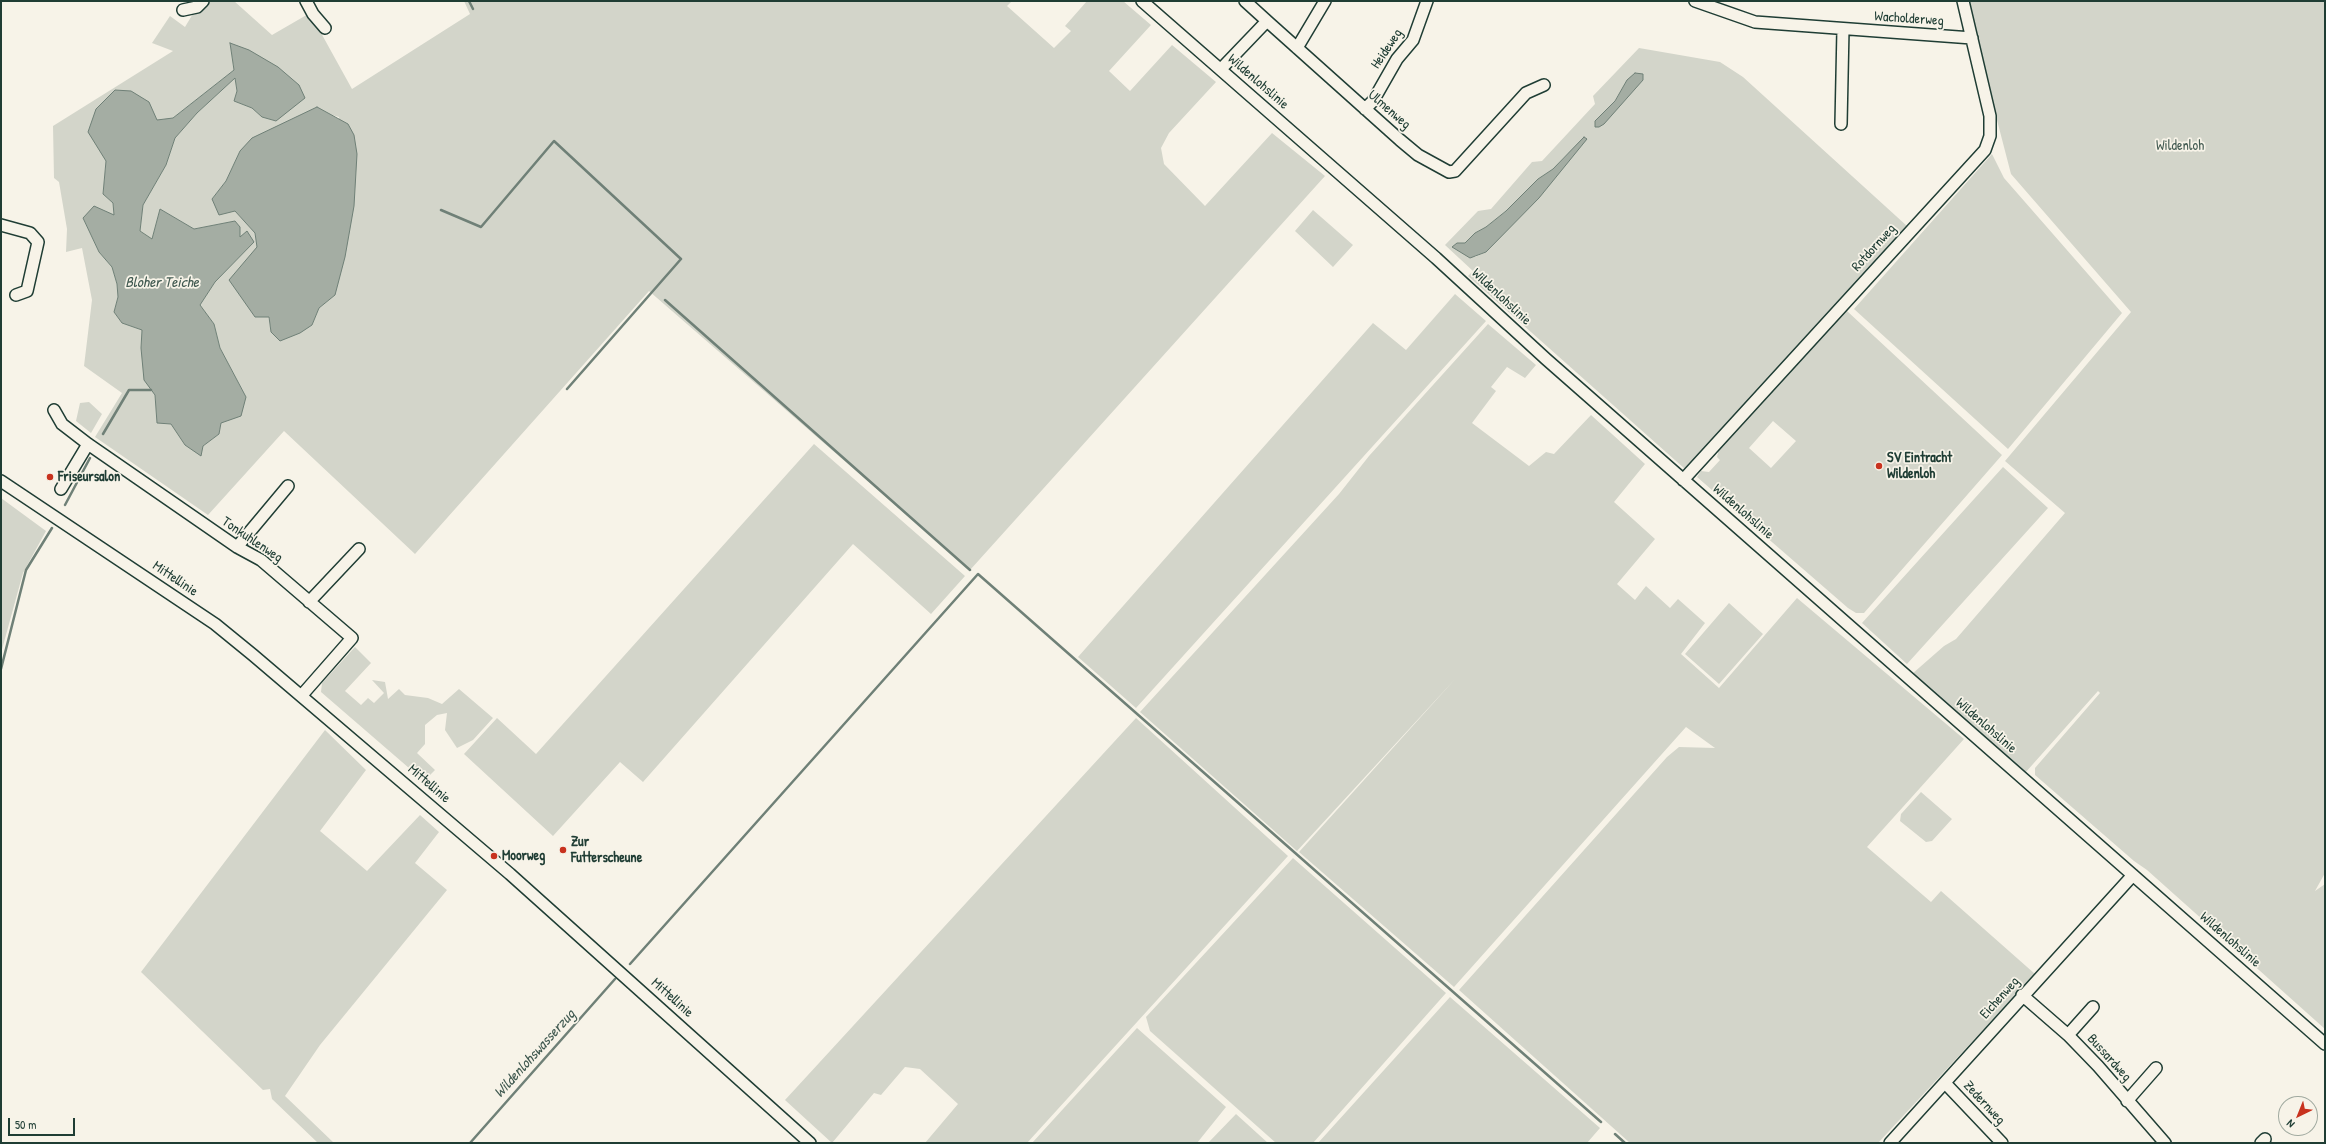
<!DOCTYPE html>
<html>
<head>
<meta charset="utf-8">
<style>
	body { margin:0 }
	#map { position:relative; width:2326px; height:1144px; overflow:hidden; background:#f7f3e8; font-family:"Patrick Hand",sans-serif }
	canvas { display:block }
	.frame { position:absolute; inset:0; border:2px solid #1f3d34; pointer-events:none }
	.north { position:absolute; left:2278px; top:1096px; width:40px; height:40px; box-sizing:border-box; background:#f7f3e8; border:1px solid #a1aaa0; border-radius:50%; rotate:223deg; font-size:11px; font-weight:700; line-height:16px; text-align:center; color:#1f3d34 }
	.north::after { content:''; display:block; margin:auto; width:14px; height:18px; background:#c8321e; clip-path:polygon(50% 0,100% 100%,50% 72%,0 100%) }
	.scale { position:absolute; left:8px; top:1118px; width:67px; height:18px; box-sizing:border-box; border:2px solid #1f3d34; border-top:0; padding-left:5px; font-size:12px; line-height:14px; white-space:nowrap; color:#1f3d34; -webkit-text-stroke:3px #f7f3e8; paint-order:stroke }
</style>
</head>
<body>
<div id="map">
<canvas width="2326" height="1144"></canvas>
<div class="frame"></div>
<div class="north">N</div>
<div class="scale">50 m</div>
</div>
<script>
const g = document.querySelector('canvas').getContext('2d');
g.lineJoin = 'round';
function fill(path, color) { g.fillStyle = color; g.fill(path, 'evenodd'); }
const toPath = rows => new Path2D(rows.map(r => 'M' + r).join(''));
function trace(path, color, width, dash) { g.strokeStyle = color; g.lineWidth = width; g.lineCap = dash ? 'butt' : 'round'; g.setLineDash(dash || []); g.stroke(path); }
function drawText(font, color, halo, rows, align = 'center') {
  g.font = font + ' "Patrick Hand",sans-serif'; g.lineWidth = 3.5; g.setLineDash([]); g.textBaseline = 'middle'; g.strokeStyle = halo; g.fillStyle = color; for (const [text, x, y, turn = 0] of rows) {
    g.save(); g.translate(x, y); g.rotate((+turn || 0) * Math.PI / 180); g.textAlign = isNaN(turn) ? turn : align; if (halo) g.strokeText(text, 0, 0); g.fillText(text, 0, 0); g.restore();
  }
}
const green = toPath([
	[203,1,234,1,272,35,310,13,352,89,470,14,464,1,1012,1,1007,6,1054,48,1071,31,1065,26,1087,1,1123,1,1151,25,1109,71,1130,91,1172,45,1216,82,1169,133,1161,148,1164,164,1205,206,1272,133,1325,176,970,570,649,291,415,554,284,431,208,515,95,437,122,393,84,366,92,300,82,248,66,252,67,229,59,182,54,178,53,126,173,51,152,43,170,16,185,27,197,7],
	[230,43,276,121,262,117,252,108,234,101,237,91,235,78,197,113,175,138,166,165,143,205,140,231,152,239,160,209,194,229,235,221,239,237,253,242,215,282,200,305,214,324,220,348,246,397,221,423,219,434,203,446,185,445,171,424,157,423,155,395,141,348,142,330,122,323,114,312,118,297,117,284,112,267,99,252,83,218,114,216,113,203,103,194,106,161,96,109,115,91,131,91,157,121,173,118,234,70],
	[325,113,339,117,335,295,319,308,312,325,271,332,255,233,235,211,212,199,226,181,240,151],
	[1968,1,2325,1,2325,873,2315,891,2325,884,2325,1029,2147,870,2134,861,2035,775,2035,768,2100,693,2098,691,2025,773,1912,674,1944,646,1956,639,2065,513,2005,461,2131,312,2011,174,1977,43],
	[1639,48,1720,62,1743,77,1907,226,1685,469,1468,276,1473,271,1445,245,1478,211,1491,209,1532,162,1542,161,1595,104,1593,96],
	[1627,80,1599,127,1595,121,1615,101],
	[1568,153,1486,252,1475,257,1457,243,1465,243,1475,233,1486,227,1506,211,1538,179,1553,169],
	[1992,154,2004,178,2122,313,2008,449,1854,309],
	[1313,210,1353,245,1333,267,1295,231],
	[1455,294,1486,321,1136,708,1078,657,1373,323,1406,350],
	[1847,311,2002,455,1864,613,1856,613,1848,608,1697,477,1701,471,1709,472,1720,460,1717,457,1719,449,1842,313],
	[1773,421,1796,441,1771,468,1749,448],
	[1488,324,1536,365,1525,378,1507,367,1491,387,1496,391,1472,423,1529,466,1546,452,1554,454,1591,415,1645,464,1614,502,1655,539,1617,584,1635,600,1646,586,1670,608,1678,599,1705,623,1681,654,1719,688,1797,598,1964,739,1867,847,1931,902,1941,891,2035,974,1878,1143,1630,1143,1459,990,1667,757,1679,747,1715,748,1686,727,1454,987,1299,852,1456,678,1297,851,1140,712,1339,494,1369,456],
	[89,402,102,414,91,433,76,421,80,403],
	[814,444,965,576,931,614,853,544,643,782,620,762,553,836,464,754,497,718,536,754],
	[2003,467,2048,508,1907,664,1862,623],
	[1,498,46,531,23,573,1,653],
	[1729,603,1763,634,1719,684,1685,654],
	[355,647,371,663,345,691,361,705,368,698,374,703,384,693,372,680,385,682,388,699,399,689,405,695,428,698,442,704,459,689,493,718,473,740,457,748,445,730,447,713,437,715,425,725,425,744,417,753,435,770,424,781,321,692,322,683],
	[1136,718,1288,856,1027,1143,925,1143,958,1104,920,1069,905,1067,881,1095,874,1093,832,1143,785,1100],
	[325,730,366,770,320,831,367,871,420,815,439,832,415,863,447,890,320,1045,285,1096,334,1143,318,1143,272,1099,270,1089,263,1090,141,972],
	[1921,792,1952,819,1932,841,1926,842,1900,821,1901,814],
	[1293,858,1446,993,1313,1143,1276,1143,1150,1031,1146,1017],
	[1450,997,1600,1128,1587,1143,1318,1143],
	[1137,1028,1226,1107,1197,1143,1032,1143],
	[1236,1114,1268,1143,1208,1143]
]);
const water = toPath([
	[230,43,249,50,278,67,299,85,305,98,276,121,262,117,252,108,234,101,237,91,235,78,197,113,175,138,166,165,143,205,140,231,152,239,160,209,194,229,235,221,240,227,240,237,247,231,254,242,215,282,200,305,214,324,220,348,246,397,241,416,221,423,219,434,203,446,201,456,185,445,171,424,157,423,155,395,144,380,141,348,142,330,122,323,114,312,118,297,117,284,112,267,99,252,83,218,94,206,114,215,113,203,103,194,106,161,88,132,96,109,115,90,131,91,149,102,157,120,173,118,234,70,230,43],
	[1635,73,1643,74,1643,80,1604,124,1599,127,1595,127,1595,121,1615,101,1627,80,1635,73],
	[317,107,348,124,354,135,357,154,354,206,345,257,335,295,319,308,312,325,300,333,280,341,271,332,269,317,255,317,229,280,257,247,255,233,235,211,219,215,212,199,226,181,240,151,252,138,317,107],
	[1584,137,1587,139,1539,198,1486,252,1470,258,1452,247,1457,243,1465,243,1475,233,1486,227,1506,211,1538,179,1553,169,1584,137]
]);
const stream = toPath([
	[469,1,473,9],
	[441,210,481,227,554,141,681,259,567,389],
	[665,300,970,570],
	[103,434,129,390,151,390],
	[65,505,90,458],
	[1,669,26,570,52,528],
	[630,964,978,574,1601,1122],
	[1615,1134,1625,1143],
	[470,1143,615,979]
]);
const minor = toPath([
	[306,1,313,14,325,28],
	[1142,1,1436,258,1546,359,2325,1044],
	[1245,1,1267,21],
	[1695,1,1755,22,1972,38],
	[183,10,197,7,203,1],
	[1297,48,1325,1],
	[1221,69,1267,21,1400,140,1418,155,1449,172,1455,171,1526,93,1544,85],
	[1365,109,1373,101,1397,59,1413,40,1427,1],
	[1841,124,1843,29],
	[1,225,30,233,38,242,27,291,16,295],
	[54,410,62,424,88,444,237,547,261,560,352,638,302,695],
	[1683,480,1985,150,1990,136,1990,116,1963,1],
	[1,481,215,624,253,655,510,874,810,1143],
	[61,489,88,444],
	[237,547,288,486],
	[309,602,359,549],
	[2022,995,2068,1035,2098,1066,2165,1143],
	[2068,1035,2093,1007],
	[1945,1083,2002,1143],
	[2127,1101,2156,1068],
	[1890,1143,2133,875],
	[2261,1143,2265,1139]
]);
const markers = [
	[1879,466,4,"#c8321e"],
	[50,477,4,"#c8321e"],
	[563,850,4,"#c8321e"],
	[494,856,4,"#c8321e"]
];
const streetNames = [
	["Wacholderweg",1909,19,4],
	["Heideweg",1387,49,-56],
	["Wildenlohslinie",1258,82,41],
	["Ulmenweg",1389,110,41],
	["Rotdornweg",1874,248,-48],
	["Wildenlohslinie",1501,297,43],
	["Wildenlohslinie",1743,512,41],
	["Tonkuhlenweg",252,540,34],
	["Mittellinie",175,579,34],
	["Wildenlohslinie",1986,726,41],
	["Mittellinie",429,784,41],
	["Wildenlohslinie",2230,940,41],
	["Mittellinie",672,998,42],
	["Eichenweg",2000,998,-48],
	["Bussardweg",2109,1058,48],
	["Zedernweg",1984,1103,47]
];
const parkNames = [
	["Wildenloh",2180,146]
];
const poiNames = [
	["SV Eintracht",1887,458],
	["Wildenloh",1887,474],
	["Friseursalon",58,477],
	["Zur",571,842],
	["Futterscheune",571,858],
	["Moorweg",502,856]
];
const waterNames = [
	["Bloher Teiche",162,283],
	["Wildenlohswasserzug",535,1054,-48]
];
fill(green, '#d3d5ca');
fill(water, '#a4ada3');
trace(water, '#6f8077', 1);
trace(stream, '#6f8077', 2.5);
trace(minor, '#1f3d34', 14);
trace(minor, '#f7f3e8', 11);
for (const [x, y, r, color] of markers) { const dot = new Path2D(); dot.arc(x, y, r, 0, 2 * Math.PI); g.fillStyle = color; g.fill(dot); trace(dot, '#f7f3e8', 1.5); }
drawText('14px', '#1f3d34', '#f7f3e8', streetNames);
drawText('14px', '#435b52', '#f7f3e8', parkNames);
drawText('bold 14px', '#1f3d34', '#f7f3e8', poiNames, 'left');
drawText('italic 15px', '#405950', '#f7f3e8', waterNames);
</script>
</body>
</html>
